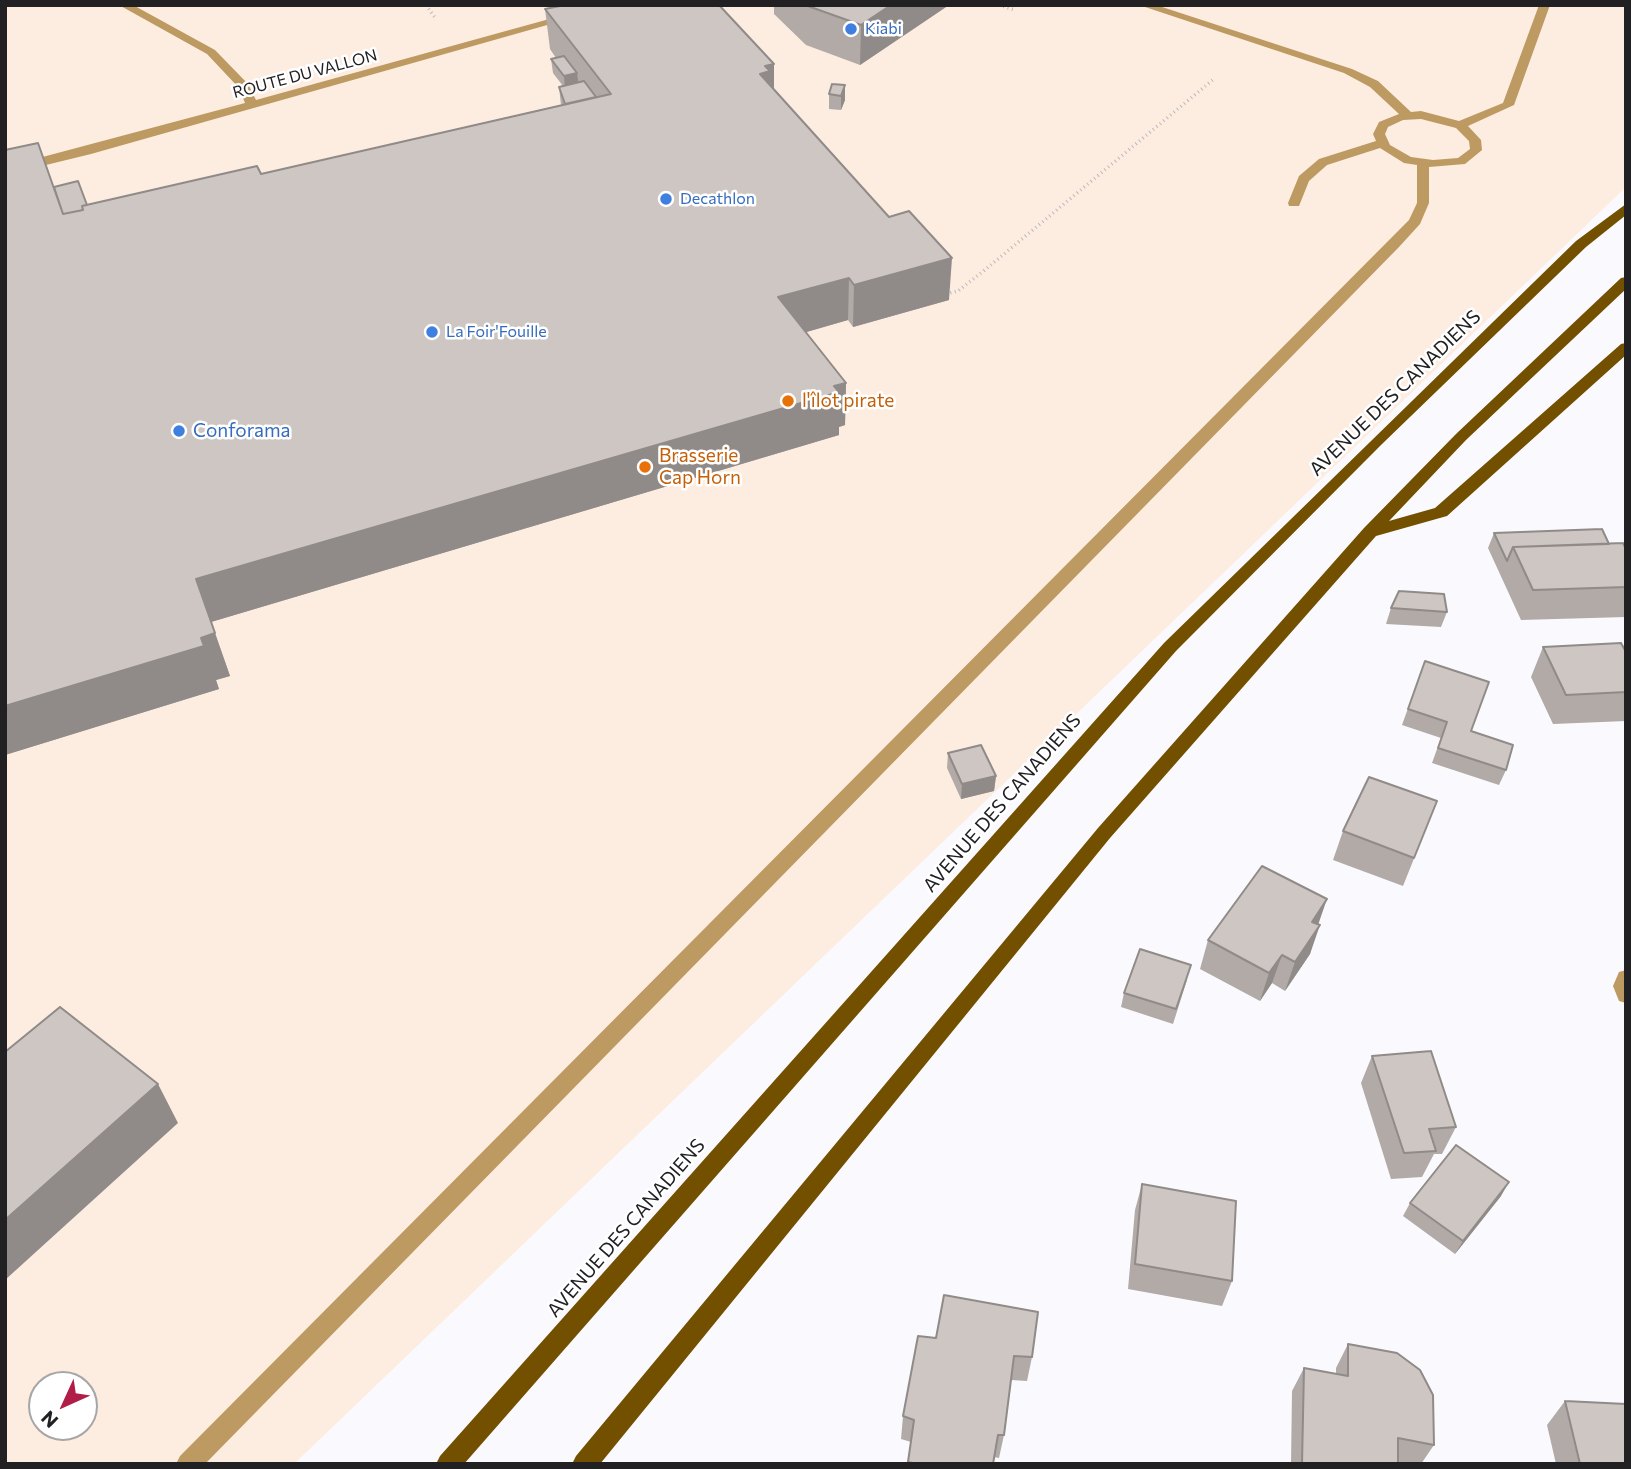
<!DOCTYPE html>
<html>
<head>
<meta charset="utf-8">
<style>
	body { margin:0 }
	#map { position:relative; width:1631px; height:1469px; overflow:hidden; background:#fafafe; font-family:Commissioner,sans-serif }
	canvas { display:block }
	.frame { position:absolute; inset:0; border:7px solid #212124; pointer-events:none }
	.north { position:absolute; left:28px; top:1371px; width:70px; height:70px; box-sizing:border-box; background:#fff; border:2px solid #a6a6a7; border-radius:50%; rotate:225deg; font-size:19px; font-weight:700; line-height:28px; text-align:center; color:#212124 }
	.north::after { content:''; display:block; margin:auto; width:24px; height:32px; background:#b01e48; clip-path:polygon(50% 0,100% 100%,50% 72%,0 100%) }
</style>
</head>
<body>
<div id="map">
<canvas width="1631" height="1469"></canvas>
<div class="frame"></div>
<div class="north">N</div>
</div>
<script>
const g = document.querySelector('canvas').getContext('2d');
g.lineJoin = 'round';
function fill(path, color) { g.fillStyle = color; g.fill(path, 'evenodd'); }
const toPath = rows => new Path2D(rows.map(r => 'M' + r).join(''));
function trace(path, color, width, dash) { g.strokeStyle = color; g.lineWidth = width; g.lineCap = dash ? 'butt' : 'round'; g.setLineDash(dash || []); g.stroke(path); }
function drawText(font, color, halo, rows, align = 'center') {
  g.font = font + ' Commissioner,sans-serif'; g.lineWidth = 5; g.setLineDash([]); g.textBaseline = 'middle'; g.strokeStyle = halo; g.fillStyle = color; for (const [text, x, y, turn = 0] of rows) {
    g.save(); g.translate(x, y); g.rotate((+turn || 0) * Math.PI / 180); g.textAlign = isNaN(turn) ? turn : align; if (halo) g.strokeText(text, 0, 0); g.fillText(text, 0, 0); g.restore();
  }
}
const commercial = toPath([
	[5,5,1626,5,1626,187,294,1464,5,1464],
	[42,1385,84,1385,84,1427,42,1427]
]);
const path = toPath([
	[426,5,436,19],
	[999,5,1015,10],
	[946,294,958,291,986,269,1215,78]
]);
const minor = toPath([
	[119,5,133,5,215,50,248,84,256,100,600,5,618,5,91,154,5,175,5,167,245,103,239,88,207,54,119,5],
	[1139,5,1156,5,1352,69,1378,81,1411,112,1421,111,1459,121,1503,103,1539,5,1550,5,1514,105,1468,126,1481,140,1482,150,1465,164,1429,167,1429,203,1420,224,1399,247,205,1464,176,1464,180,1456,1409,220,1417,203,1417,165,1404,163,1380,148,1327,165,1309,181,1299,206,1289,206,1288,203,1299,176,1319,159,1376,141,1373,134,1379,122,1399,114,1370,87,1344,73,1139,5],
	[1421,119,1456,128,1469,141,1470,149,1458,158,1433,160,1411,157,1390,145,1385,134,1388,127,1403,120,1421,119],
	[1626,970,1626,1003,1619,1001,1613,986,1619,972,1626,970]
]);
const major = toPath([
	[1626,204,1626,215,1586,247,1381,445,1176,651,464,1464,436,1464,440,1456,1164,643,1576,241,1626,204],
	[1626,277,1626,289,1466,440,1389,521,1435,508,1621,344,1626,343,1626,355,1447,516,1376,536,1110,838,600,1464,572,1464,576,1456,1098,828,1364,528,1456,434,1621,278,1626,277]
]);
const wall = toPath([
	[774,5,949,5,860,65,806,45,774,14],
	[545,9,774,64,774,89,949,300,853,327,848,320,806,332,846,383,845,425,839,427,839,435,211,622,230,676,216,680,219,689,5,755,5,150,54,187,87,205,261,174,561,105,559,87,563,86,553,73,551,59,556,58,550,49],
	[845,85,845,100,841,110,829,109,829,94],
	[1494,533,1609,544,1626,549,1626,617,1521,620,1488,548],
	[1391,608,1447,612,1441,627,1386,624],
	[1543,647,1626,652,1626,721,1553,724,1531,677],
	[1425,661,1471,731,1506,770,1499,785,1432,763,1441,738,1402,725],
	[948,753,996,776,994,791,961,799,947,768],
	[1437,801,1403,886,1333,860,1343,831],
	[1318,924,1310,954,1285,991,1272,983,1260,1001,1200,969,1208,940],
	[1187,980,1173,1024,1121,1007,1124,993],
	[1372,1056,1456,1127,1442,1154,1434,1154,1422,1177,1391,1179,1361,1083],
	[1142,1184,1232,1281,1222,1306,1128,1289,1135,1210],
	[1501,1196,1455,1254,1403,1216,1410,1203],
	[918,1336,1032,1357,1027,1381,1011,1380,1004,1435,999,1458,994,1457,993,1464,907,1464,911,1442,901,1439,903,1416],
	[1348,1344,1434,1445,1421,1464,1291,1464,1292,1391,1304,1368,1336,1374,1336,1368],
	[1565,1401,1626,1464,1556,1464,1547,1425]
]);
const shadedWall = toPath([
	[891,5,949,5,860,65,861,25],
	[774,64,774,105,760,74,765,66],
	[577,73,579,87,565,90,564,76],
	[845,85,845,100,841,110,841,96],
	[952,258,949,300,853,327,854,285],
	[849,278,848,320,779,340,778,297],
	[846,383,845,425,839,427,839,435,211,622,196,579],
	[215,633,230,676,216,680,219,689,5,755,5,706],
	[996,776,994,791,961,799,962,784],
	[1327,899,1317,928,1312,922],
	[1320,925,1310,954,1285,991,1295,962],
	[1282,955,1272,983,1260,1001,1269,973],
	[158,1084,178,1123,5,1280,5,1220],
	[1509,1182,1501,1196,1455,1254,1463,1241]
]);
const building = toPath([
	[565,5,719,5,774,64,765,66,770,71,760,74,889,217,909,211,952,258,854,285,849,278,778,297,846,383,834,386,839,392,196,579,215,633,201,638,204,646,5,706,5,150,38,143,63,214,83,210,82,206,257,166,261,174,611,94,545,9,565,5],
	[805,5,891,5,861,25,805,5],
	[564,56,577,73,564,76,551,59,564,56],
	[584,81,596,97,565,104,559,87,584,81],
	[832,84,845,85,841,96,829,94,832,84],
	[78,181,87,205,82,206,83,210,63,214,54,187,78,181],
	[1602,529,1609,544,1513,547,1507,561,1494,533,1602,529],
	[1623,543,1626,549,1626,587,1533,590,1513,547,1623,543],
	[1399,591,1444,594,1447,612,1391,608,1399,591],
	[1621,643,1626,652,1626,692,1566,695,1543,647,1621,643],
	[1425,661,1489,682,1471,731,1513,745,1506,770,1438,748,1447,722,1408,709,1425,661],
	[981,745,996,776,962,784,948,753,981,745],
	[1369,777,1437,801,1414,858,1343,831,1369,777],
	[1262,866,1327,899,1312,922,1320,925,1295,962,1282,955,1269,973,1208,940,1262,866],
	[1140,949,1191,965,1176,1009,1124,993,1140,949],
	[60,1007,158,1084,5,1220,5,1052,60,1007],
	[1431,1051,1456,1127,1429,1129,1436,1151,1404,1153,1372,1056,1431,1051],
	[1456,1145,1509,1182,1463,1241,1410,1203,1456,1145],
	[1142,1184,1236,1201,1232,1281,1135,1264,1142,1184],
	[944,1295,1038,1312,1032,1357,1014,1356,1004,1435,998,1435,993,1464,916,1464,908,1462,914,1420,903,1416,918,1336,936,1338,944,1295],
	[1348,1344,1397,1353,1420,1370,1433,1395,1434,1445,1398,1438,1398,1464,1302,1464,1304,1368,1348,1376,1348,1344],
	[1565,1401,1626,1404,1626,1464,1580,1464,1565,1401]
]);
const markers = [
	[851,29,7,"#3f7fe0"],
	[666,199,7,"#3f7fe0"],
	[432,332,7,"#3f7fe0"],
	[788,401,7,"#e8710a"],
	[179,431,7,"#3f7fe0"],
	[645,467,7,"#e8710a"]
];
const farShopnames = [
	["Kiabi",865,29],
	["Decathlon",680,199],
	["La Foir'Fouille",446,332]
];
const farStreetnames = [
	["ROUTE DU VALLON",305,74,-15]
];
const streetNames = [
	["AVENUE DES CANADIENS",1395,393,-44],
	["AVENUE DES CANADIENS",1002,803,-49],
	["AVENUE DES CANADIENS",626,1228,-49]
];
const foodNames = [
	["l'îlot pirate",802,401],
	["Brasserie",659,456],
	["Cap Horn",659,478]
];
const shopNames = [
	["Conforama",193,431]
];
fill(commercial, '#fdede1');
trace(path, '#b9b9bc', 3.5, [1, 3.5]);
fill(minor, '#bd9a62');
fill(major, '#735000');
fill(wall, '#b1aaa7');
fill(shadedWall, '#908b88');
fill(building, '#cec6c2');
trace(building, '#908b88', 2);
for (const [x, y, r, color] of markers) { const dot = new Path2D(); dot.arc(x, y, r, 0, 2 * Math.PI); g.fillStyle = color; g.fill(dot); trace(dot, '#fff', 2.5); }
drawText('16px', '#366cbe', '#fff', farShopnames, 'left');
drawText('16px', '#212124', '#fff', farStreetnames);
drawText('19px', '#212124', '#fff', streetNames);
drawText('19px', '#c56008', '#fff', foodNames, 'left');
drawText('19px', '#366cbe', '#fff', shopNames, 'left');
</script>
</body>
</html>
